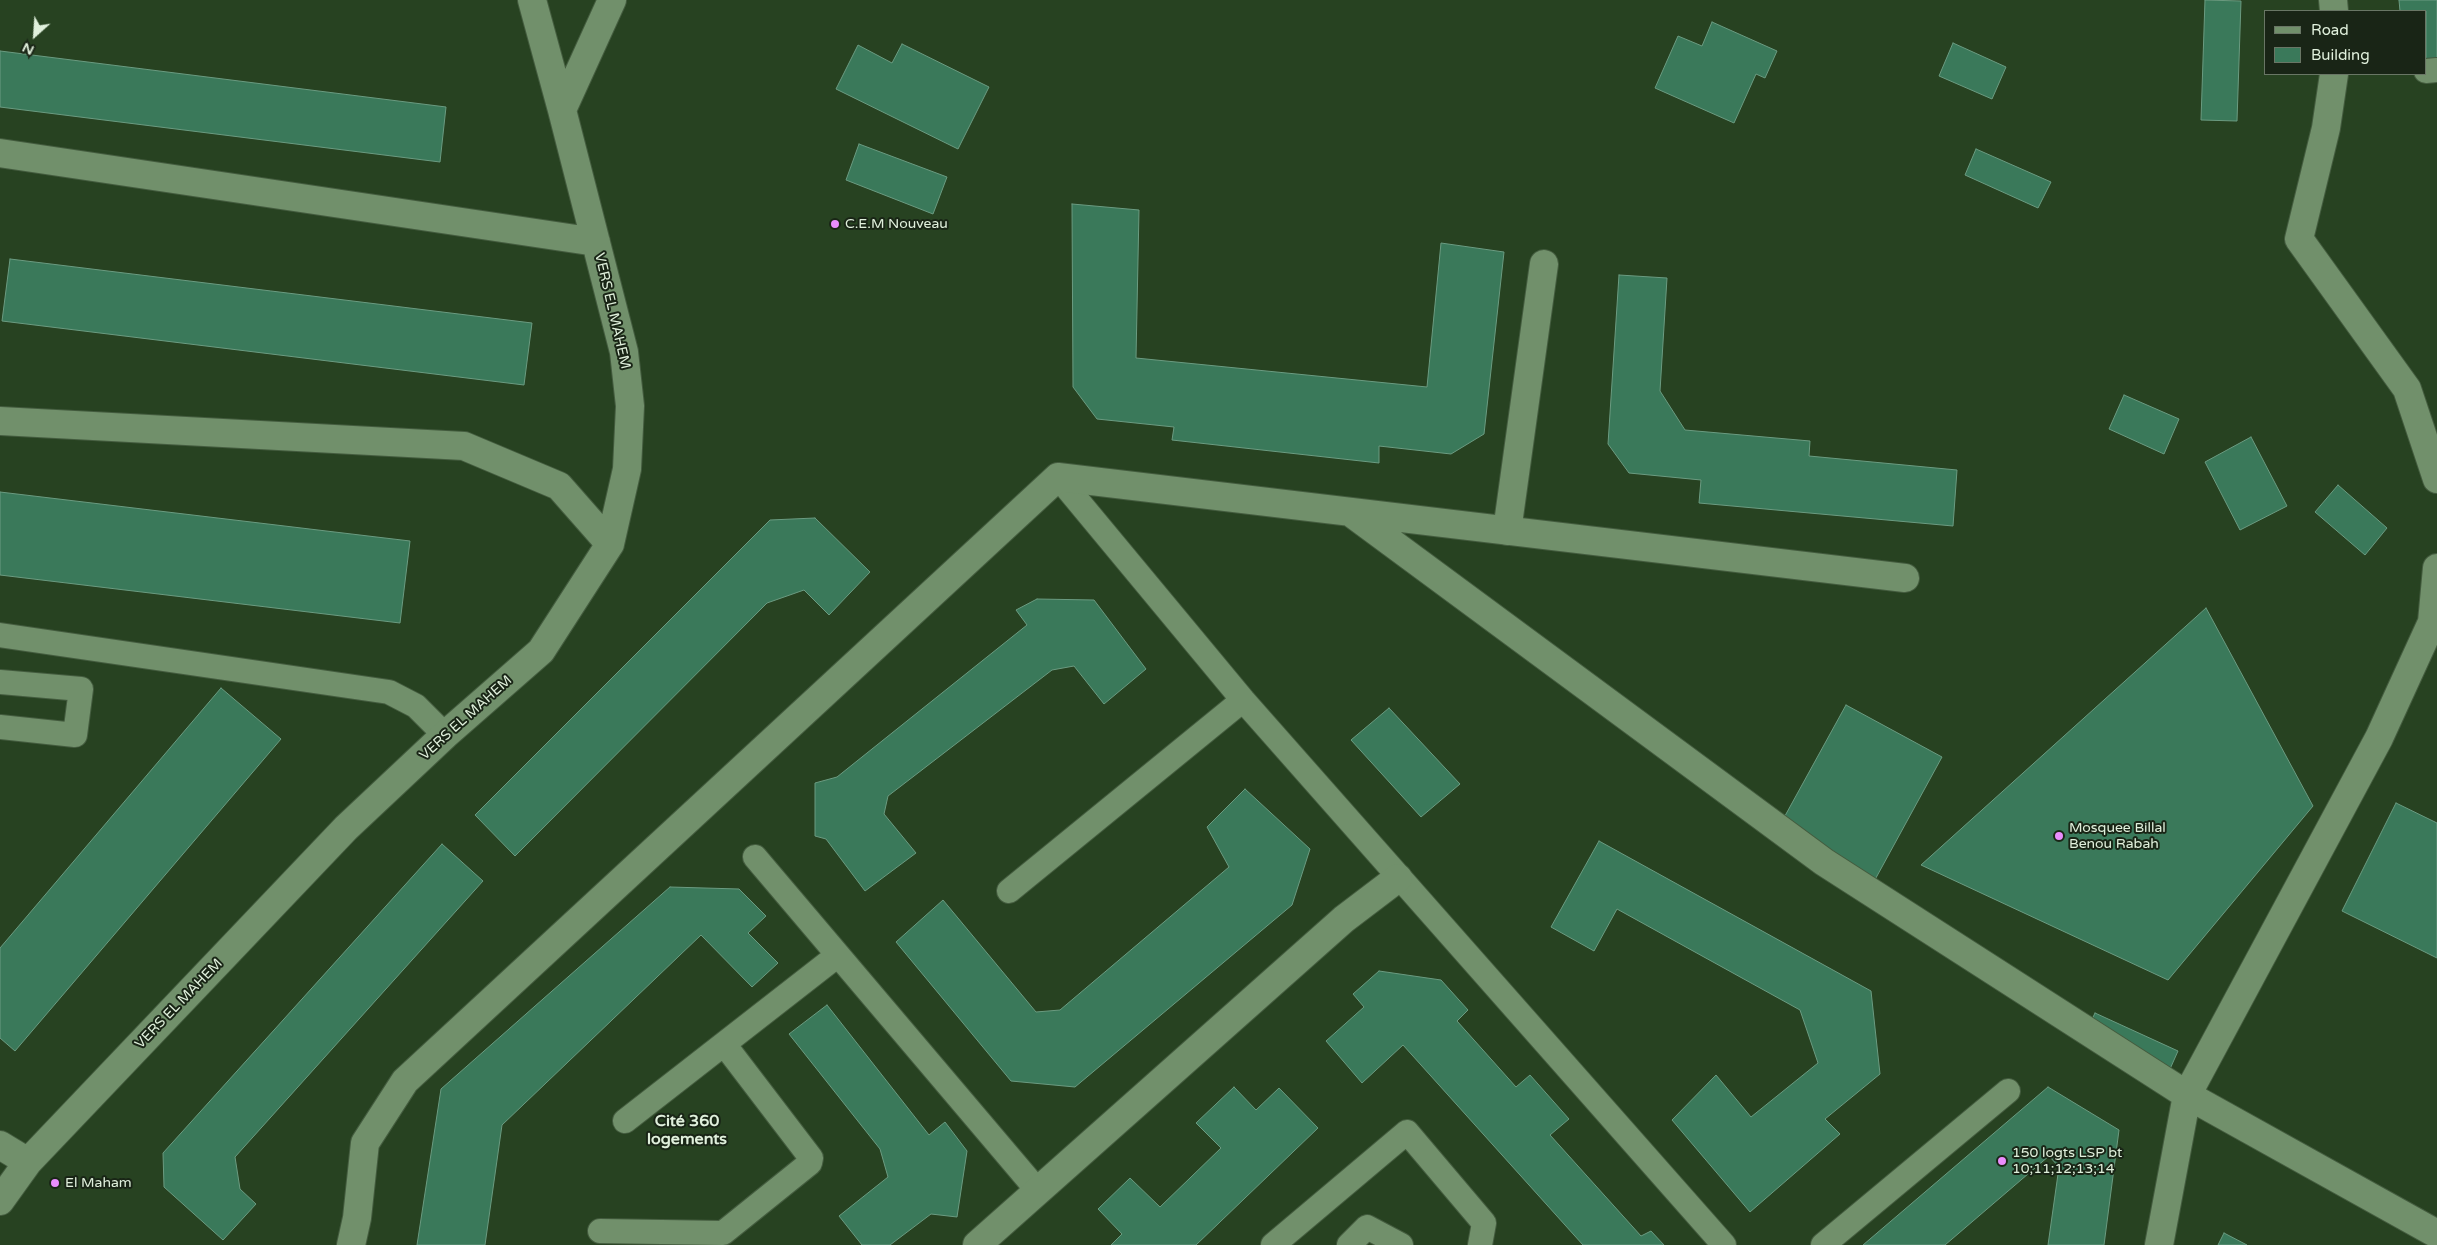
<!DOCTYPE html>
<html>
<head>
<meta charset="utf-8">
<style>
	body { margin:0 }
	#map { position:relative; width:2437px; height:1245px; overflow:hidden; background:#274221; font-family:"Varela Round",sans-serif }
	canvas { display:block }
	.legend { position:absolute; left:2264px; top:10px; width:162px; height:65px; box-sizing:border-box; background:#192516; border:1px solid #697665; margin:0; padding:6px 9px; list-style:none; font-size:15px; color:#e0f0dc }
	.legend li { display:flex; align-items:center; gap:10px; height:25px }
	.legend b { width:25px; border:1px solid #697665 }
	.north { position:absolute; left:10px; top:10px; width:50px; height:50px; -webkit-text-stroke:4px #192516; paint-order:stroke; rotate:206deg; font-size:14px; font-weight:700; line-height:20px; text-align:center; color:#e0f0dc }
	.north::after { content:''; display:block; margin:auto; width:18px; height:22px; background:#e0f0dc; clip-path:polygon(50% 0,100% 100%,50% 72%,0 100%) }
</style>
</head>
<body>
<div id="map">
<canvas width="2437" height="1245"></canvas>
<ul class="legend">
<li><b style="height:6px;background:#71906b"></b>Road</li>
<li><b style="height:14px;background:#3a795a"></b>Building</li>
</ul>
<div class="north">N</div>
</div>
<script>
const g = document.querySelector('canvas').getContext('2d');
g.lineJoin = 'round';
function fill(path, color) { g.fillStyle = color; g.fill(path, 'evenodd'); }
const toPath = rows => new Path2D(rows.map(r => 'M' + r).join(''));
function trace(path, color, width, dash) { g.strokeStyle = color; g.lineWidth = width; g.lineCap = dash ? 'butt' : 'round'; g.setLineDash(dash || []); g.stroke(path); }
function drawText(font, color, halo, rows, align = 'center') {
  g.font = font + ' "Varela Round",sans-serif'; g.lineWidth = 4; g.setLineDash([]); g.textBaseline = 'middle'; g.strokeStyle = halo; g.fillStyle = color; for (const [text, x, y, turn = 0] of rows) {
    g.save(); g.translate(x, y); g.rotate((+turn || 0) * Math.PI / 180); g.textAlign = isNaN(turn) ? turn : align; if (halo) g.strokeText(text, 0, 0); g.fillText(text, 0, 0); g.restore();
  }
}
const building = toPath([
	[2205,0,2241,1,2237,121,2201,120,2205,0],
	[2399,0,2437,0,2437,64,2426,66,2426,11,2400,11,2399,0],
	[1712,22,1777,51,1765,78,1756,74,1734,123,1655,88,1678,36,1702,46,1712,22],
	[1953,43,2006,67,1992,99,1939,76,1953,43],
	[902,44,989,87,958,149,836,89,858,45,892,63,902,44],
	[0,51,446,107,440,162,0,107,0,51],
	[859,144,947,177,933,214,846,180,859,144],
	[1976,149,2051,182,2038,208,1965,175,1976,149],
	[1072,204,1139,210,1136,358,1427,387,1441,243,1504,252,1484,434,1451,454,1379,446,1379,463,1172,440,1174,427,1097,419,1073,387,1072,204],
	[10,259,532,323,524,385,2,321,10,259],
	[1619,275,1667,278,1660,391,1685,430,1810,441,1809,456,1957,470,1953,526,1699,503,1701,480,1629,473,1608,444,1619,275],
	[2124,395,2179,419,2164,454,2109,429,2124,395],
	[2251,437,2287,506,2240,530,2205,462,2251,437],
	[2338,485,2387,528,2365,555,2315,512,2338,485],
	[0,492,410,541,400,623,0,575,0,492],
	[815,518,870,572,829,615,804,590,767,603,515,856,475,815,770,520,815,518],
	[1037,599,1094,600,1146,669,1104,704,1074,666,1052,670,888,796,884,814,916,853,865,891,826,839,815,836,815,783,837,777,1027,625,1016,610,1037,599],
	[2206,608,2313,806,2168,980,1921,865,2206,608],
	[221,688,281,739,15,1051,0,1038,0,948,221,688],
	[1846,705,1942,757,1871,887,1775,834,1846,705],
	[1389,708,1460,784,1421,817,1351,740,1389,708],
	[1245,789,1310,849,1292,905,1075,1087,1011,1081,896,942,943,900,1036,1012,1060,1010,1229,867,1207,827,1245,789],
	[2396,803,2437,823,2437,958,2342,911,2396,803],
	[1599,841,1871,991,1880,1074,1825,1119,1840,1134,1750,1212,1672,1120,1716,1075,1751,1117,1818,1063,1800,1010,1617,909,1594,951,1551,927,1599,841],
	[442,844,483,881,235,1157,240,1189,256,1204,223,1240,164,1187,163,1153,442,844],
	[670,887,739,889,766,916,748,933,778,963,752,987,701,935,502,1125,485,1245,417,1245,441,1089,670,887],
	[1379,971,1441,980,1468,1010,1457,1021,1516,1087,1530,1075,1569,1119,1550,1135,1641,1236,1651,1231,1664,1245,1583,1245,1403,1045,1362,1083,1326,1041,1364,1007,1353,994,1379,971],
	[827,1005,929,1135,945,1122,967,1151,957,1217,931,1214,890,1245,862,1245,839,1216,888,1177,880,1149,789,1034,827,1005],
	[2095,1013,2178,1051,2166,1078,2082,1041,2095,1013],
	[1234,1087,1256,1110,1279,1088,1318,1128,1196,1245,1111,1245,1122,1234,1098,1209,1130,1178,1160,1207,1221,1148,1196,1123,1234,1087],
	[2048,1087,2119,1130,2104,1245,2048,1245,2059,1167,2049,1156,1945,1245,1863,1245,2048,1087],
	[2224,1233,2247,1245,2218,1245,2224,1233]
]);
const service = toPath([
	[2426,71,2437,70],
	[1058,477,1243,700,1724,1245],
	[0,635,389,692,416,706,445,735],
	[0,682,81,689,75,735,0,727],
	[755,857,1038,1191],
	[1009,891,1243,700],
	[625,1121,838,955],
	[600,1231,723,1233,810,1163,811,1158,724,1044],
	[1273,1245,1407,1132,1484,1223,1480,1245],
	[1349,1245,1367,1227,1401,1245],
	[1823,1245,2008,1091]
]);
const minor = toPath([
	[2333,0,2334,11],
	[2334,74,2326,128,2299,239,2407,389,2437,479],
	[562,110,612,0],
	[0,153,596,242],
	[0,421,464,446,559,486,610,544],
	[1350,512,1824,862,2187,1095,2437,1234],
	[1507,531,1544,264],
	[0,1145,28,1162],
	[0,1201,28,1162,346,828,445,735,541,651,610,544,627,469,630,406,624,352,562,110,532,0],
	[351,1245,357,1218,365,1143,405,1081,1058,477,1905,578],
	[977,1245,1344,919,1398,878],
	[2159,1245,2187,1095,2379,738,2432,622,2437,568]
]);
const markers = [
	[835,224,5,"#e98dfd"],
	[2059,836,5,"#e98dfd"],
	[2002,1161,5,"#e98dfd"],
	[55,1183,5,"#e98dfd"]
];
const poiNames = [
	["C.E.M Nouveau",845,224],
	["Mosquee Billal",2069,828],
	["Benou Rabah",2069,844],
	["150 logts LSP bt",2012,1153],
	["10;11;12;13;14",2012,1169],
	["El Maham",65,1183]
];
const streetNames = [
	["VERS EL MAHEM",612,311,77],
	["VERS EL MAHEM",466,718,-42],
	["VERS EL MAHEM",179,1004,-46]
];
const quarterNames = [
	["Cité 360",687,1122],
	["logements",687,1140]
];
fill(building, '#3a795a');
trace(building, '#6b9b81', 1);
trace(service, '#445c3f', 26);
trace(minor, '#445c3f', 30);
trace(service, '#71906b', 24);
trace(minor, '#71906b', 28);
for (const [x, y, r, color] of markers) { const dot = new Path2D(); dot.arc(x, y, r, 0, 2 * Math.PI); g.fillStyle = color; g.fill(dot); trace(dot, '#192516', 2); }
drawText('14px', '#e0f0dc', '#192516', poiNames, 'left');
drawText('14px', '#e0f0dc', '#192516', streetNames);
drawText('bold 16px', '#e0f0dc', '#192516', quarterNames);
</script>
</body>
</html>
